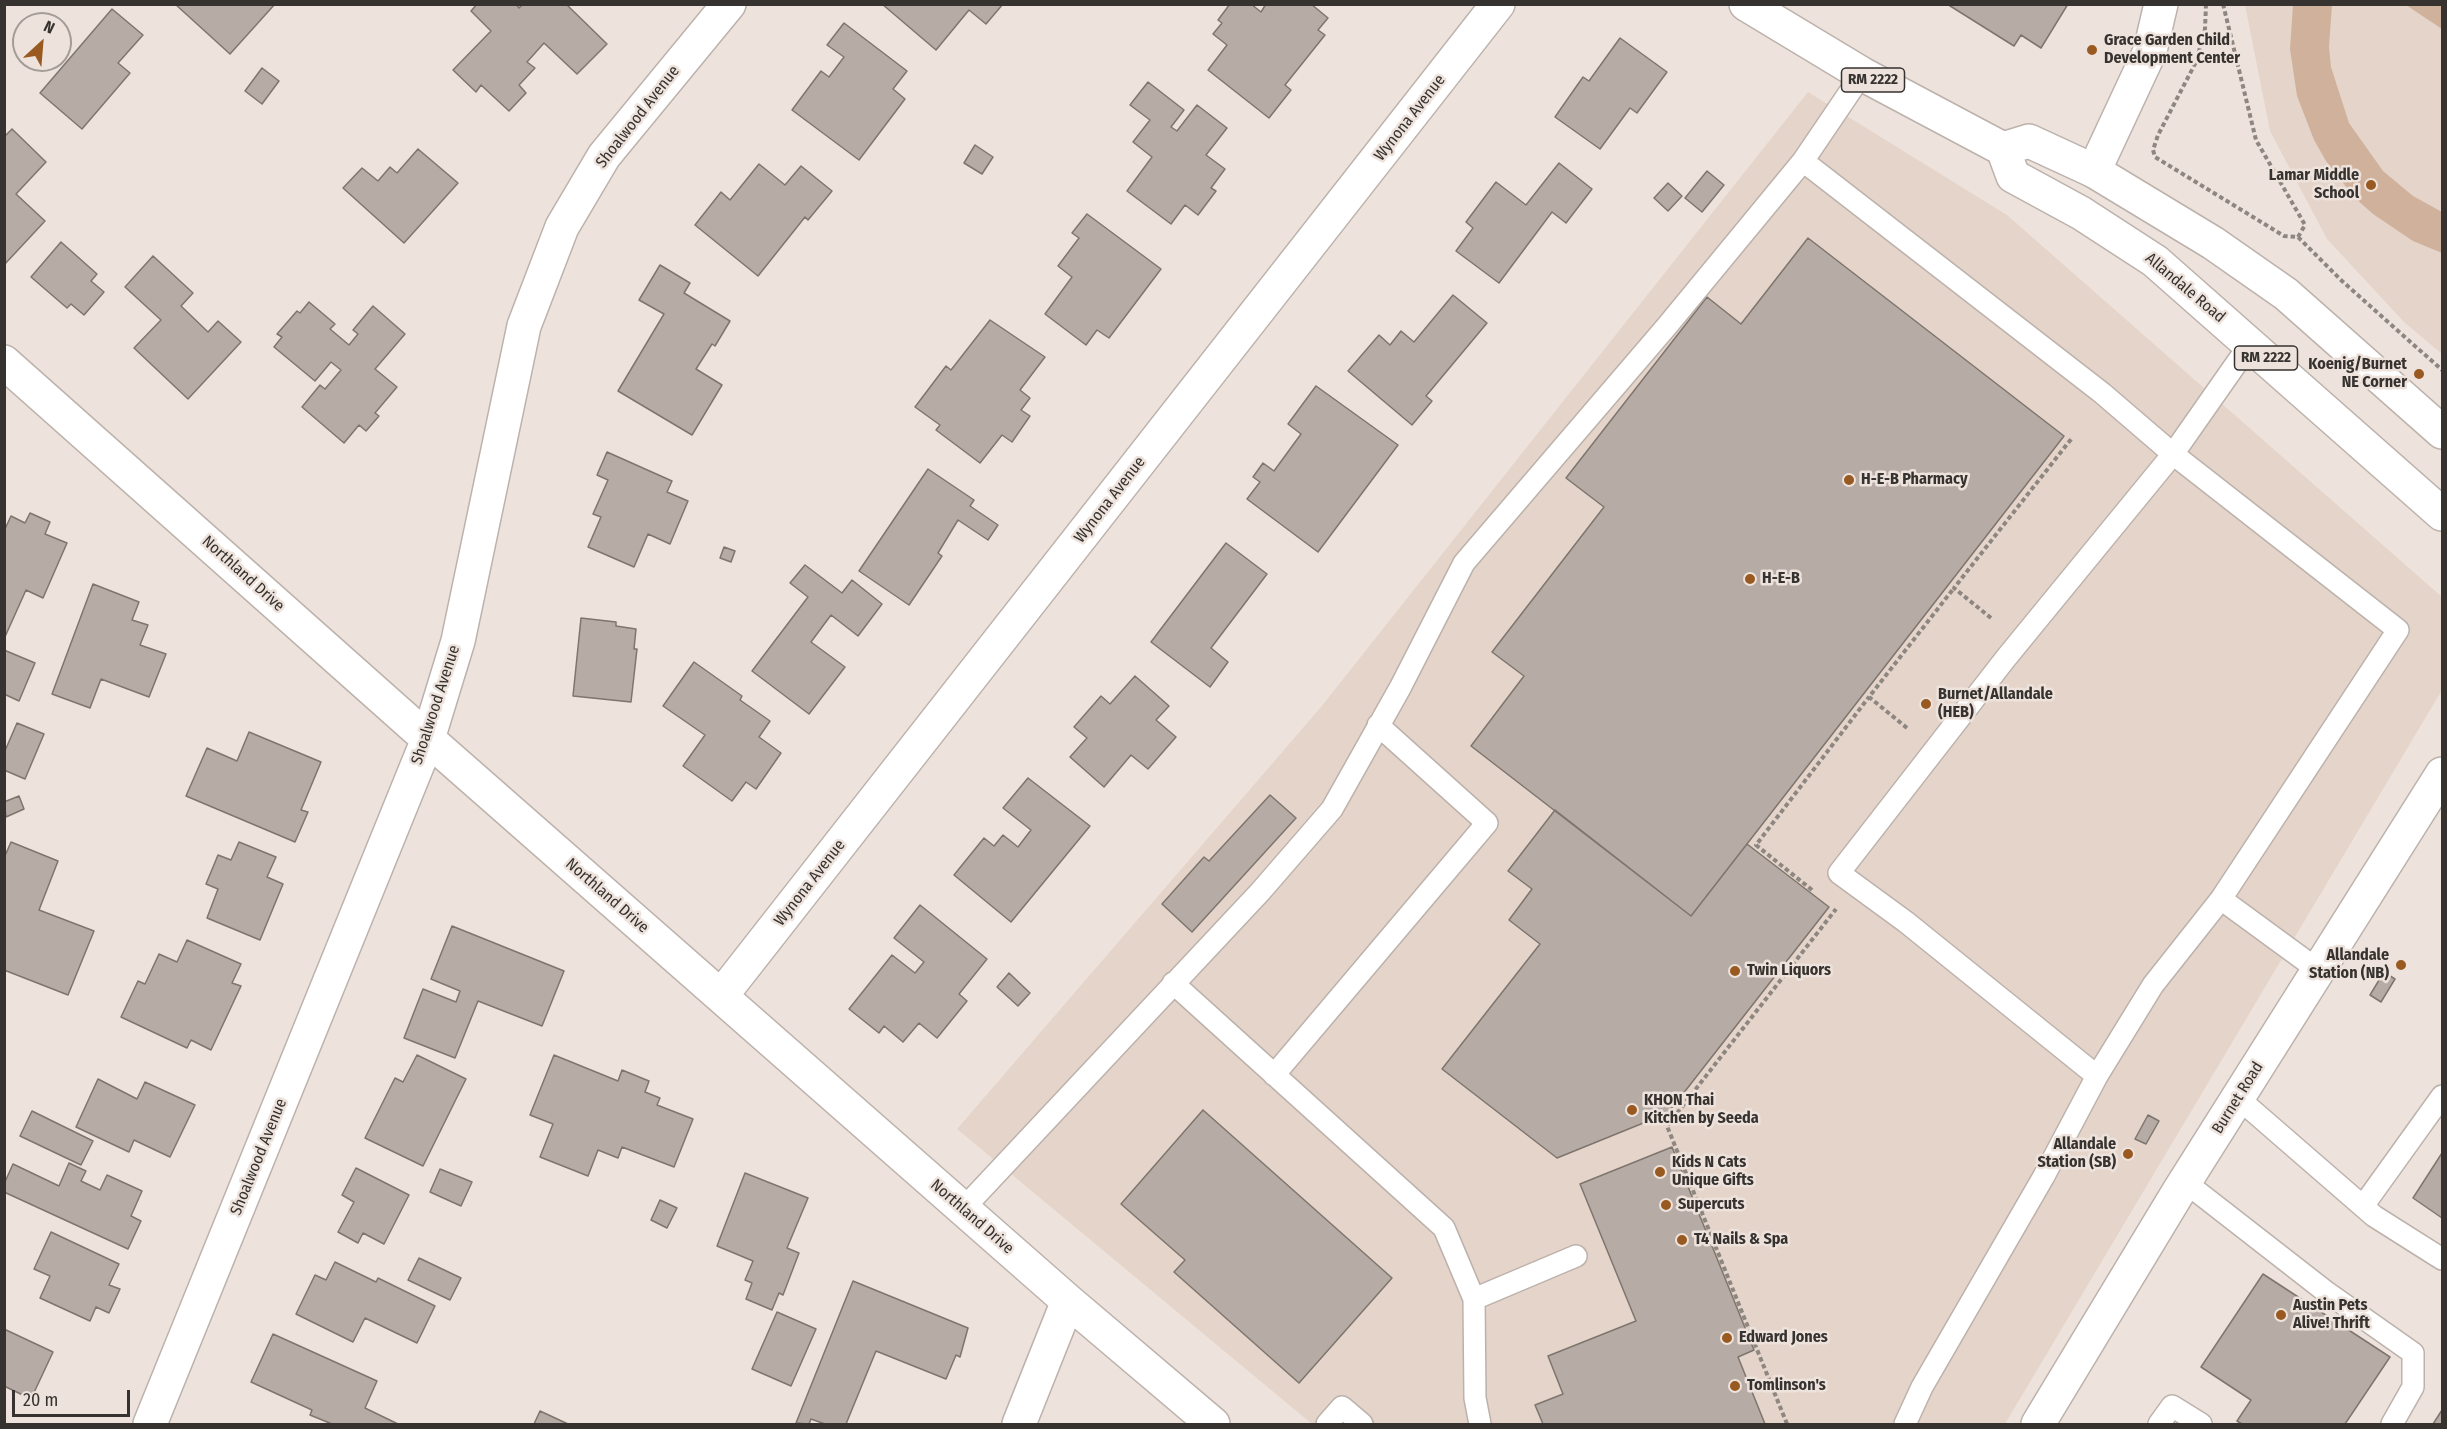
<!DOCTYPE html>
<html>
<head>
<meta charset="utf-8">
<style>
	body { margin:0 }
	#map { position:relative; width:2447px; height:1429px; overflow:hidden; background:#eee3dc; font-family:"Fira Sans Condensed",sans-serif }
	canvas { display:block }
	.frame { position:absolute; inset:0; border:6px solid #36322f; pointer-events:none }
	.north { position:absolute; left:12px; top:12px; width:60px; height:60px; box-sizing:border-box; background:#eee3dc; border:2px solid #a49c97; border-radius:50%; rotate:26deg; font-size:16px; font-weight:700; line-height:24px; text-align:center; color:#36322f }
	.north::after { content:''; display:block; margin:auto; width:21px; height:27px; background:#995a21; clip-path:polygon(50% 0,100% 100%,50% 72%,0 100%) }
	.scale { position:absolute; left:12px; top:1390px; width:118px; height:27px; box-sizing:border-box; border:3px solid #36322f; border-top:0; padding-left:8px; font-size:18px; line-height:21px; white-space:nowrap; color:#36322f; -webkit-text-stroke:4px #eee3dc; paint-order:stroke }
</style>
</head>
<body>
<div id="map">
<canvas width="2447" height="1429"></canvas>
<div class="frame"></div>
<div class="north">N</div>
<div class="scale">20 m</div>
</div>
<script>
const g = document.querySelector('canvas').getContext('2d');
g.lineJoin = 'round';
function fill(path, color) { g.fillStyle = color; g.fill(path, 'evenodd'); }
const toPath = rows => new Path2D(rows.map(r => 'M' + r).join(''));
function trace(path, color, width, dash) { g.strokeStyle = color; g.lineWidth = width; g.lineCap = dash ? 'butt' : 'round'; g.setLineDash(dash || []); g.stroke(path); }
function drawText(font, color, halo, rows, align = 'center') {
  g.font = font + ' "Fira Sans Condensed",sans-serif'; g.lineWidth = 5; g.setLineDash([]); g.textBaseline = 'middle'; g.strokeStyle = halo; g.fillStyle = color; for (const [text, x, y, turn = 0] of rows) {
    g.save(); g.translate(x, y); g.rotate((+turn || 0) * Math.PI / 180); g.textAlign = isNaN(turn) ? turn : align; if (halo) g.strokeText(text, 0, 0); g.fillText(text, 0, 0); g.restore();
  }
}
const built = toPath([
	[2245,5,2442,5,2442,354,2404,322,2327,239,2270,131],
	[1808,92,2007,215,2442,597,2442,690,2005,1424,1312,1424,957,1129,1321,707]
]);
const green = toPath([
	[2293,5,2332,5,2329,47,2331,67,2349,123,2383,171,2413,196,2442,212,2442,253,2413,241,2373,214,2355,198,2326,161,2314,140,2297,96,2290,49],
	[2406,5,2442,5,2442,29]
]);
const building = toPath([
	[175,4,275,4,230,54,175,4],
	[477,4,516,4,519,8,523,4,566,4,607,44,577,74,544,43,527,62,535,68,519,85,526,93,509,111,481,85,476,92,453,70,491,31,471,11,477,4],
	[882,4,1003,4,986,24,969,10,936,50,882,4],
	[1230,4,1251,4,1261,12,1266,4,1311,4,1328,18,1318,30,1325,35,1285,85,1291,90,1269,118,1208,70,1227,45,1213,34,1222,23,1218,20,1230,4],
	[1947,4,2068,4,2041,48,2021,35,2014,46,1947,4],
	[112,9,143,35,118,63,130,73,82,129,40,93,112,9],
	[844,23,907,71,893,89,905,99,859,160,792,110,821,71,829,77,844,57,827,45,844,23],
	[1620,38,1667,72,1637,113,1630,108,1600,149,1555,117,1583,77,1589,81,1620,38],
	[262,68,279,81,262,104,245,91,262,68],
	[1148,82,1184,110,1171,127,1177,131,1197,105,1227,128,1206,155,1225,169,1211,188,1216,191,1198,215,1185,205,1171,224,1127,191,1152,157,1133,142,1150,120,1130,105,1148,82],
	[12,129,46,162,16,194,45,221,4,265,4,137,12,129],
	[975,145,993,157,982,174,964,163,975,145],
	[418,149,458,183,404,243,343,188,362,168,378,181,390,167,397,173,418,149],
	[1559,163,1592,189,1566,223,1552,212,1499,283,1456,251,1473,228,1466,222,1496,182,1526,205,1559,163],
	[759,164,785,185,801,166,832,191,808,220,805,217,758,276,695,225,721,192,730,200,759,164],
	[1707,171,1724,185,1702,212,1685,198,1707,171],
	[1668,183,1682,196,1668,211,1654,198,1668,183],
	[1087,214,1161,269,1109,338,1097,330,1086,345,1045,314,1072,277,1058,266,1079,238,1072,233,1087,214],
	[1808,238,2064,436,1691,916,1471,746,1524,676,1492,652,1604,507,1566,478,1707,297,1741,324,1808,238],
	[61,242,97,274,91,281,104,292,84,315,71,304,67,308,31,277,61,242],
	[153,256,193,293,181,306,208,332,218,321,241,342,188,399,134,348,161,320,125,287,153,256],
	[660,265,690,283,684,293,730,321,715,346,712,344,696,369,722,385,692,435,618,391,664,314,639,300,660,265],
	[1453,295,1487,323,1426,396,1432,401,1412,425,1348,371,1379,335,1390,345,1401,331,1414,342,1453,295],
	[309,302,335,324,330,329,349,345,358,334,353,330,373,306,405,334,375,369,397,387,375,413,379,416,366,431,359,425,344,443,302,407,320,385,325,389,341,370,331,362,315,381,274,347,282,337,277,334,297,311,300,313,309,302],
	[990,320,1045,357,1020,390,1030,398,1021,410,1030,416,1012,442,1002,435,980,463,936,430,940,425,915,407,946,366,951,370,990,320],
	[1316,386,1398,445,1318,552,1247,499,1260,482,1253,477,1263,463,1274,471,1301,434,1288,424,1316,386],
	[607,452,672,481,667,492,688,501,670,544,648,534,634,567,588,547,601,517,593,514,608,480,597,475,607,452],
	[928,469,974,500,970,506,998,525,988,540,958,520,938,553,942,556,909,605,859,571,928,469],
	[30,513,50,522,45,534,67,543,43,598,26,590,4,639,4,531,11,516,25,523,30,513],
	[1226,543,1267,574,1211,648,1228,662,1210,687,1151,642,1226,543],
	[724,547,735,551,731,562,720,558,724,547],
	[805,565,842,593,852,580,882,604,858,636,831,615,811,642,845,667,809,714,752,671,808,597,790,583,805,565],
	[93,584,139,602,132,620,148,625,140,645,166,654,149,697,101,679,90,708,52,694,93,584],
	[581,618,616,622,616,626,636,629,634,649,637,649,631,702,573,696,581,618],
	[4,650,35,663,19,701,4,694,4,650],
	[694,662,742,696,740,700,770,721,759,737,781,753,756,789,746,782,732,801,683,766,705,735,663,706,694,662],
	[1135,676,1169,706,1156,720,1176,737,1148,769,1131,755,1104,787,1070,757,1087,738,1074,727,1101,696,1110,704,1135,676],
	[17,723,44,734,25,779,4,770,4,753,17,723],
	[249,732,321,762,301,810,308,812,295,842,186,796,207,748,237,761,249,732],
	[1028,778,1090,826,1011,922,954,875,984,838,994,846,1003,835,1018,847,1031,830,1003,808,1028,778],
	[1270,795,1296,818,1192,932,1162,904,1204,857,1209,861,1270,795],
	[19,796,24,809,6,817,4,802,19,796],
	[1555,810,1691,916,1747,844,1829,907,1668,1113,1557,1158,1442,1069,1540,944,1509,920,1532,889,1508,871,1555,810],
	[11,842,58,861,39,910,94,931,68,995,4,970,4,858,11,842],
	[239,842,276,857,267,877,283,884,260,940,207,918,218,889,206,884,218,855,231,860,239,842],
	[920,905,987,959,959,994,967,1001,937,1038,919,1023,903,1042,884,1026,879,1033,849,1009,892,955,915,973,924,962,894,938,920,905],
	[452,926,564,971,542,1026,478,1001,455,1058,404,1038,423,989,456,1002,460,991,431,979,452,926],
	[187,940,241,964,232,983,241,986,211,1050,191,1040,187,1048,121,1017,138,981,145,984,159,954,177,962,187,940],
	[2384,972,2395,979,2381,1002,2370,995,2384,972],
	[1009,973,1030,993,1018,1006,997,987,1009,973],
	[417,1055,466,1079,423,1166,365,1138,395,1078,403,1082,417,1055],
	[554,1055,618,1081,622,1070,649,1081,645,1092,660,1098,657,1105,693,1119,674,1167,622,1147,618,1158,598,1150,588,1176,540,1157,553,1124,530,1115,554,1055],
	[98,1079,137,1099,145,1082,195,1105,170,1157,134,1140,129,1152,76,1127,98,1079],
	[1203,1110,1392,1278,1299,1383,1174,1272,1185,1260,1121,1204,1203,1110],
	[32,1111,93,1141,81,1165,20,1136,32,1111],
	[2148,1115,2159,1121,2146,1144,2135,1139,2148,1115],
	[1672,1147,1754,1350,1738,1357,1765,1424,1543,1424,1535,1405,1563,1394,1548,1356,1636,1321,1580,1184,1672,1147],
	[2442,1153,2442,1218,2413,1198,2442,1153],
	[69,1163,86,1171,81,1181,100,1190,107,1175,142,1191,131,1216,141,1221,128,1249,4,1192,4,1184,13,1164,59,1186,69,1163],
	[356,1168,409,1195,384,1244,363,1233,358,1243,338,1232,354,1202,342,1195,356,1168],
	[440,1169,472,1182,461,1206,430,1192,440,1169],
	[745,1173,808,1198,787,1248,799,1253,783,1295,779,1293,772,1310,746,1299,752,1283,745,1280,753,1261,717,1246,745,1173],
	[660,1200,677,1208,667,1228,651,1220,660,1200],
	[51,1232,119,1264,109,1285,120,1289,109,1313,96,1307,90,1321,40,1298,50,1276,34,1269,51,1232],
	[419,1258,461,1278,450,1300,408,1280,419,1258],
	[335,1262,376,1282,378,1278,435,1306,417,1343,365,1318,353,1342,296,1314,315,1275,326,1280,335,1262],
	[2263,1274,2390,1357,2345,1424,2242,1424,2237,1421,2251,1400,2201,1367,2263,1274],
	[853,1281,968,1328,960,1357,956,1355,946,1379,876,1351,846,1424,825,1424,811,1419,809,1424,796,1423,853,1281],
	[777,1312,816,1329,791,1386,752,1369,777,1312],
	[4,1329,53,1352,31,1399,4,1386,4,1329],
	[273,1334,377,1381,365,1408,398,1424,332,1424,310,1415,312,1410,251,1382,273,1334],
	[2442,1410,2442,1424,2433,1424,2442,1410],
	[540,1411,568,1424,534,1424,540,1411]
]);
const path = toPath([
	[2206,4,2205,29,2196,62,2158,135,2153,150,2155,157,2284,236,2298,237,2342,281,2442,370],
	[2223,4,2256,140,2305,225,2298,237],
	[1991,618,1954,588,2072,438],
	[1907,728,1869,697,1954,588],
	[1812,890,1756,845,1869,697],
	[1787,1424,1667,1126,1836,909]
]);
const lane = toPath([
	[1862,74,1803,161,2102,393,2173,454,2398,630,2221,899,2153,985,2097,1076,2044,1176,1922,1387,1905,1424],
	[2221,899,2318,970],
	[1173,983,1444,1228,1474,1299,1475,1398,1480,1424],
	[1274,1075,1487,823,1378,725],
	[2097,1076,1906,922,1839,873,2006,658,2173,454,2250,344],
	[2238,1098,2374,1216,2442,1259],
	[2185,1182,2325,1291,2413,1353,2413,1387,2392,1424],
	[2363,1206,2442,1096],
	[963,1209,1260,892,1332,809,1400,688,1464,563,1667,326,1803,161],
	[1474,1299,1576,1256],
	[1327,1424,1342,1407,1362,1424],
	[2159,1424,2172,1406,2201,1424]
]);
const street = toPath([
	[4,362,428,739,1068,1301,1213,1424],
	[721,996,1498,4],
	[150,1424,428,739,458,641,524,326,562,227,604,156,729,4],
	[1019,1424,1068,1301]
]);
const secondary = toPath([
	[2094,171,2150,51,2161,4],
	[2038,1424,2179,1191,2442,774]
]);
const primary = toPath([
	[1746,4,1862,74,2003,149,2013,176,2081,213,2155,261,2442,514],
	[2003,149,2029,141,2094,171,2213,243,2286,294,2442,432]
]);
const markers = [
	[2092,50,6,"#995a21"],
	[2371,185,6,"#995a21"],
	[2419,374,6,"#995a21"],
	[1849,480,6,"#995a21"],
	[1750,579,6,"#995a21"],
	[1926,704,6,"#995a21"],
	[2401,965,6,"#995a21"],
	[1735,971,6,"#995a21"],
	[1632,1110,6,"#995a21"],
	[2128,1154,6,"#995a21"],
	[1660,1172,6,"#995a21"],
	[1666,1205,6,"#995a21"],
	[1682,1240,6,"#995a21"],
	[2281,1315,6,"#995a21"],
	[1727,1338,6,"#995a21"],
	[1735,1386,6,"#995a21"]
];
const shields = [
	[1873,80,63],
	[2266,358,63]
];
const shieldNames = [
	["RM 2222",1873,80],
	["RM 2222",2266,358]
];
const poiNames = [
	["Grace Garden Child",2104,41],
	["Development Center",2104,59],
	["Lamar Middle",2359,176,"right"],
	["School",2359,194,"right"],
	["Koenig/Burnet",2407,365,"right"],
	["NE Corner",2407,383,"right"],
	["H-E-B Pharmacy",1861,480],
	["H-E-B",1762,579],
	["Burnet/Allandale",1938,695],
	["(HEB)",1938,713],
	["Allandale",2389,956,"right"],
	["Station (NB)",2389,974,"right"],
	["Twin Liquors",1747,971],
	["KHON Thai",1644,1101],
	["Kitchen by Seeda",1644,1119],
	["Allandale",2116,1145,"right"],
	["Station (SB)",2116,1163,"right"],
	["Kids N Cats",1672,1163],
	["Unique Gifts",1672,1181],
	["Supercuts",1678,1205],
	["T4 Nails & Spa",1694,1240],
	["Austin Pets",2293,1306],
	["Alive! Thrift",2293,1324],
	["Edward Jones",1739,1338],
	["Tomlinson's",1747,1386]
];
const streetNames = [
	["Shoalwood Avenue",638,117,-52],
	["Wynona Avenue",1410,118,-52],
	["Allandale Road",2185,288,40],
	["Wynona Avenue",1110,500,-52],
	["Northland Drive",243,574,42],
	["Shoalwood Avenue",436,705,-72],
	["Wynona Avenue",810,883,-52],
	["Northland Drive",607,896,41],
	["Burnet Road",2238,1098,-58],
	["Shoalwood Avenue",259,1157,-68],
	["Northland Drive",972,1217,41]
];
fill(built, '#e5d4c9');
fill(green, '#d0b29c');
fill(building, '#b6aca5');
trace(building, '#7e756e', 1.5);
trace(lane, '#bcb2ab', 24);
trace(street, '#bcb2ab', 36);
trace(secondary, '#bcb2ab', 36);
trace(primary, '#bcb2ab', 36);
trace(path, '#8d8681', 4, [4.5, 3]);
trace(lane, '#fff', 21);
trace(street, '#fff', 33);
trace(secondary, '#fff', 33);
trace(primary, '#fff', 33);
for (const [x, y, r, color] of markers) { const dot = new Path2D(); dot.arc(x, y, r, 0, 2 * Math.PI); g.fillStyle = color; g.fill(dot); trace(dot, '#eee3dc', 2); }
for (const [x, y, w] of shields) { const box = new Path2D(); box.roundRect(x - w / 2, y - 12, w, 24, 4.5); g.fillStyle = '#eee3dc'; g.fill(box); trace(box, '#36322f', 1.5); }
drawText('bold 15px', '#36322f', null, shieldNames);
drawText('bold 16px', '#36322f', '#eee3dc', poiNames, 'left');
drawText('16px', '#36322f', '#eee3dc', streetNames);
</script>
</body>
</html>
